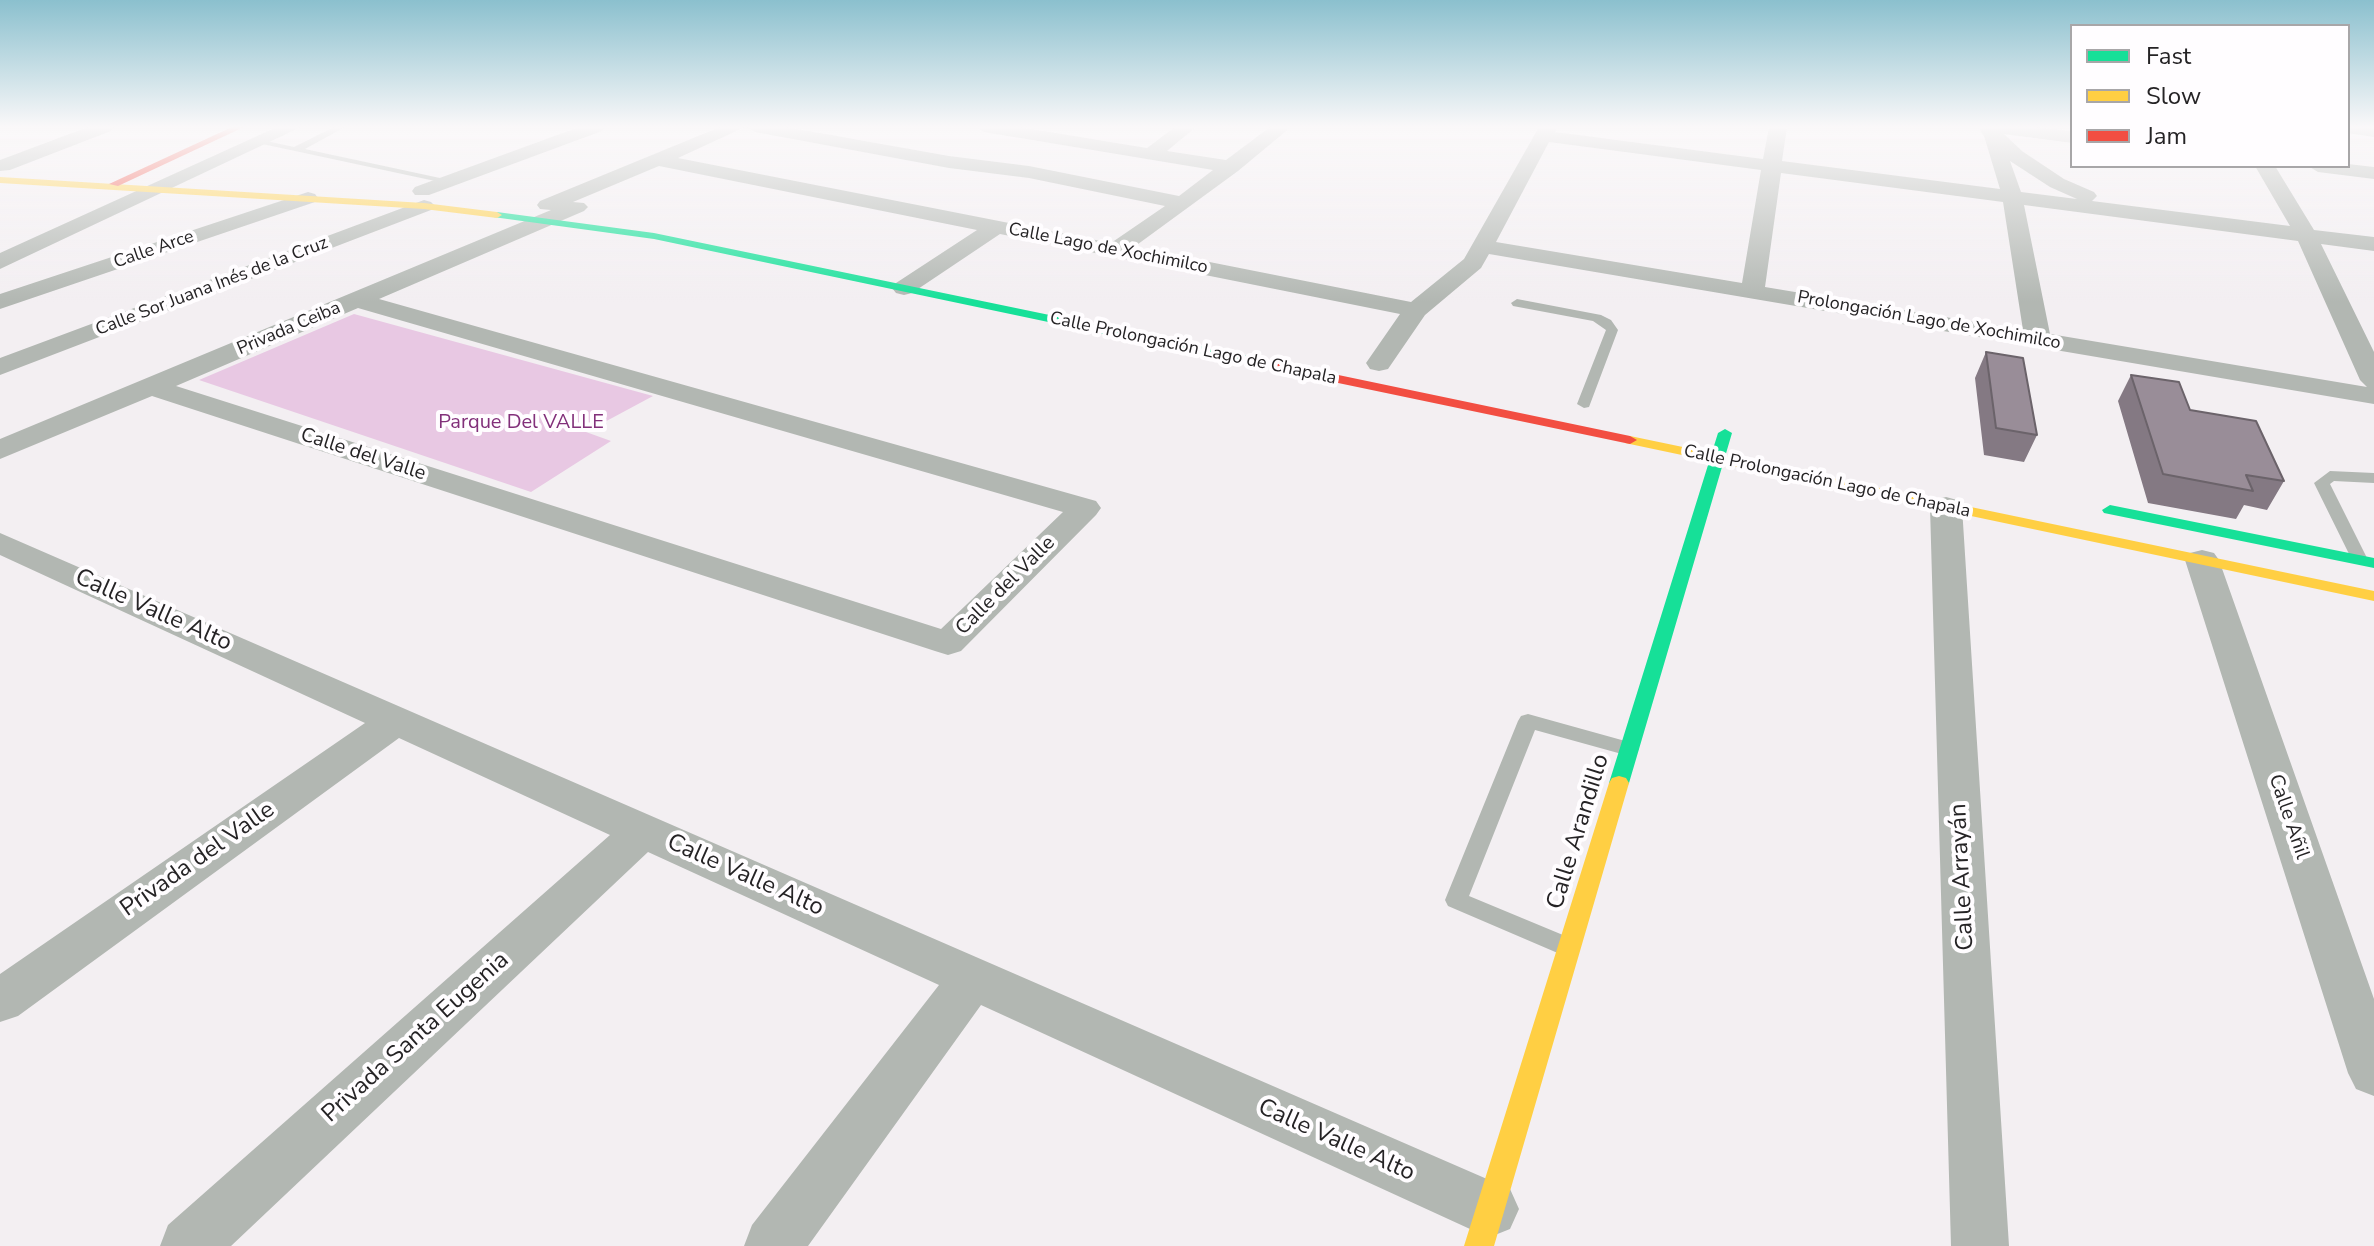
<!DOCTYPE html>
<html>
<head>
<meta charset="utf-8">
<style>
	body { margin:0 }
	#map { position:relative; width:2374px; height:1246px; overflow:hidden; background:#f3eff2; font-family:"Nunito Sans",sans-serif }
	canvas { display:block }
	.legend { position:absolute; left:2070px; top:24px; width:280px; height:144px; box-sizing:border-box; background:#fffdff; border:2px solid #a8a6a8; margin:0; padding:10px 14px; list-style:none; font-size:24px; color:#252325 }
	.legend li { display:flex; align-items:center; gap:16px; height:40px }
	.legend b { width:40px; border:2px solid #a8a6a8 }
</style>
</head>
<body>
<div id="map">
<canvas width="2374" height="1246"></canvas>
<ul class="legend">
<li><b style="height:10px;background:#16e098"></b>Fast</li>
<li><b style="height:10px;background:#ffcf43"></b>Slow</li>
<li><b style="height:10px;background:#f24e42"></b>Jam</li>
</ul>
</div>
<script>
const g = document.querySelector('canvas').getContext('2d');
g.lineJoin = 'round';
function fill(path, color) { g.fillStyle = color; g.fill(path, 'evenodd'); }
const toPath = rows => new Path2D(rows.map(r => 'M' + r).join(''));
function trace(path, color, width, dash) { g.strokeStyle = color; g.lineWidth = width; g.lineCap = dash ? 'butt' : 'round'; g.setLineDash(dash || []); g.stroke(path); }
function drawText(font, color, halo, rows, align = 'center') {
  g.font = font + ' "Nunito Sans",sans-serif'; g.lineWidth = 8; g.setLineDash([]); g.textBaseline = 'middle'; g.strokeStyle = halo; g.fillStyle = color; for (const [text, x, y, turn = 0] of rows) {
    g.save(); g.translate(x, y); g.rotate((+turn || 0) * Math.PI / 180); g.textAlign = isNaN(turn) ? turn : align; if (halo) g.strokeText(text, 0, 0); g.fillText(text, 0, 0); g.restore();
  }
}
const green = toPath([
	[354,314,653,396,586,432,611,441,531,492,199,380]
]);
const lane = toPath([
	[334,127,345,127,305,149,454,181,449,184,253,142,258,139,294,147,334,127],
	[1517,299,1601,315,1611,320,1618,330,1589,407,1584,408,1577,404,1606,330,1593,321,1513,306,1511,303,1517,299],
	[2330,471,2374,473,2374,483,2334,481,2330,484,2368,560,2366,564,2360,565,2352,560,2314,483,2330,471],
	[1528,714,1636,744,1639,749,1636,754,1629,756,1535,730,1469,896,1575,940,1579,947,1575,954,1567,957,1448,906,1445,900,1518,721,1521,716,1528,714]
]);
const street = toPath([
	[88,127,114,127,111,131,10,170,0,171,0,160,88,127],
	[277,127,301,127,0,269,0,253,277,127],
	[579,127,605,127,602,131,429,195,415,195,412,191,415,187,579,127],
	[720,127,745,127,678,158,1111,243,1165,206,1029,178,949,168,755,132,746,127,786,127,949,156,1029,166,1179,196,1213,170,984,132,975,127,1019,127,1147,148,1175,127,1196,127,1167,151,1226,160,1270,127,1291,127,1238,171,1134,247,1411,302,1464,259,1539,127,1557,127,1555,132,1763,159,1769,127,1787,127,1782,161,2000,189,1984,136,1978,127,2035,127,2072,131,2072,143,2004,134,2022,151,2064,179,2094,192,2097,196,2092,201,2290,226,2255,166,2275,166,2314,230,2374,237,2374,251,2321,244,2374,352,2374,404,1489,254,1481,268,1425,315,1388,369,1379,371,1370,369,1366,363,1400,314,1000,234,912,293,904,295,896,293,892,288,896,283,977,230,659,166,573,202,584,203,588,207,584,211,379,299,1096,501,1101,508,1096,515,961,651,948,655,935,651,152,396,0,459,0,439,551,210,540,209,537,205,540,201,720,127],
	[1549,142,1761,170,1742,283,1496,242,1549,142],
	[2010,161,2050,187,2077,199,2021,192,2010,161],
	[1781,173,2003,202,2023,330,1765,287,1781,173],
	[2024,205,2298,241,2360,380,2367,387,2050,334,2024,205],
	[358,308,1063,512,941,629,176,386,358,308],
	[2348,127,2374,127,2374,137,2348,133,2348,127],
	[2348,164,2374,167,2374,179,2318,172,2308,166,2348,164],
	[308,192,315,194,318,198,315,202,0,309,0,294,308,192],
	[424,200,431,202,435,206,431,210,0,375,0,358,424,200],
	[1946,497,1957,500,1962,507,2009,1246,1951,1246,1930,507,1935,500,1946,497],
	[0,533,1510,1189,1519,1209,1510,1229,1490,1237,1470,1229,981,1005,808,1246,744,1246,752,1225,939,985,648,852,231,1246,160,1246,168,1225,610,835,399,738,18,1016,0,1022,0,974,365,723,0,555,0,533],
	[2202,550,2214,553,2219,560,2374,999,2374,1096,2356,1089,2348,1073,2185,560,2190,553,2202,550]
]);
const fast = toPath([
	[497,212,654,233,1281,363,1288,367,1281,371,654,239,493,217,493,213,497,212],
	[1725,429,1732,433,1629,783,1626,788,1619,790,1612,788,1609,783,1718,433,1725,429],
	[2110,505,2374,558,2374,568,2104,513,2102,510,2110,505]
]);
const slow = toPath([
	[0,177,424,203,497,212,502,215,497,218,424,209,0,183,0,177],
	[1630,436,2374,591,2374,601,1625,443,1625,437,1630,436],
	[1619,776,1626,778,1629,783,1494,1246,1464,1246,1609,783,1612,778,1619,776]
]);
const jam = toPath([
	[232,127,244,127,118,186,109,184,232,127],
	[1281,363,1630,436,1637,440,1630,444,1276,370,1276,364,1281,363]
]);
const wall = toPath([
	[1986,352,2037,435,2024,462,1984,455,1975,378],
	[2131,375,2190,410,2284,481,2267,510,2244,505,2236,519,2148,503,2118,401]
]);
const building = toPath([
	[1986,352,2023,358,2037,435,1996,428,1986,352],
	[2131,375,2179,382,2190,410,2256,421,2284,481,2246,475,2253,491,2163,474,2131,375]
]);
const farStreetnames = [
	["Calle Lago de Xochimilco",1108,249,11],
	["Calle Arce",154,250,-19],
	["Calle Sor Juana Inés de la Cruz",212,287,-21],
	["Prolongación Lago de Xochimilco",1929,321,10],
	["Privada Ceiba",289,329,-23],
	["Calle Prolongación Lago de Chapala",1193,349,12],
	["Calle Prolongación Lago de Chapala",1827,482,12]
];
const parkNames = [
	["Parque Del VALLE",521,423]
];
const streetNames = [
	["Calle del Valle",363,455,18],
	["Calle del Valle",1006,586,-45],
	["Calle Añil",2288,817,71]
];
const nearStreetnames = [
	["Calle Valle Alto",153,611,24],
	["Calle Arandillo",1579,832,-73],
	["Privada del Valle",198,860,-35],
	["Calle Valle Alto",745,876,24],
	["Calle Arrayán",1963,877,-93],
	["Privada Santa Eugenia",416,1038,-42],
	["Calle Valle Alto",1336,1141,24]
];
fill(green, '#e8c8e3');
fill(lane, '#b2b7b2');
fill(street, '#b2b7b2');
fill(fast, '#16e098');
fill(slow, '#ffcf43');
fill(jam, '#f24e42');
fill(wall, '#847983');
fill(building, '#998d98');
trace(building, '#6b636a', 2);
const sky = g.createLinearGradient(0, 0, 0, 302);
sky.addColorStop(0, '#8bc0ce');
sky.addColorStop(0.42, '#faf8f9');
sky.addColorStop(1, '#faf8f900');
g.fillStyle = sky;
g.fillRect(0, 0, 2374, 302);
drawText('18px', '#252325', '#fffdff', farStreetnames);
drawText('20px', '#82307a', '#fffdff', parkNames);
drawText('20px', '#252325', '#fffdff', streetNames);
drawText('24px', '#252325', '#fffdff', nearStreetnames);
</script>
</body>
</html>
